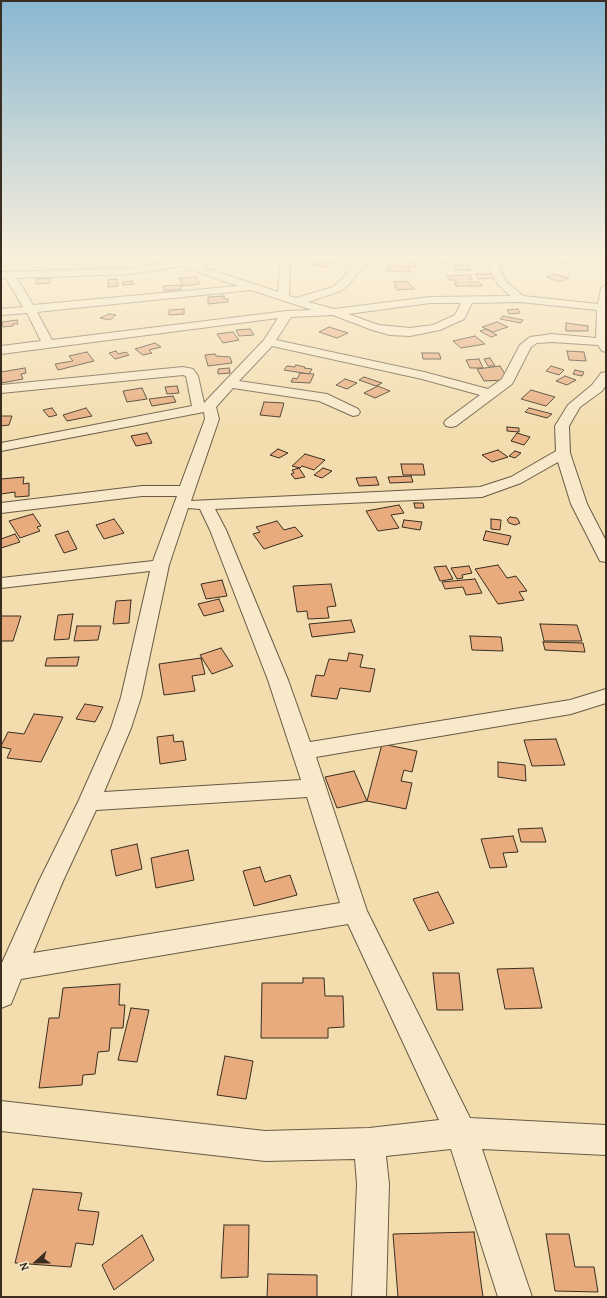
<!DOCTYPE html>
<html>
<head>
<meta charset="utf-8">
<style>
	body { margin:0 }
	#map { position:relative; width:607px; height:1298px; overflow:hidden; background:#f3ddae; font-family:Alegreya,serif }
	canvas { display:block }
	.frame { position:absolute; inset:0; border:2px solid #392e20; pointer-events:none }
	.north { position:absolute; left:16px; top:1242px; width:40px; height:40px; -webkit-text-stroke:3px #f7e9ca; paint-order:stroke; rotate:249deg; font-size:11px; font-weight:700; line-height:16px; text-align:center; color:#392e20 }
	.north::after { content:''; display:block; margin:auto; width:14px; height:18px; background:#392e20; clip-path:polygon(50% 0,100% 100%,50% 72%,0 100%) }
</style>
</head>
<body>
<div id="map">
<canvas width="607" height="1298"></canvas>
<div class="frame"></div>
<div class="north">N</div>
</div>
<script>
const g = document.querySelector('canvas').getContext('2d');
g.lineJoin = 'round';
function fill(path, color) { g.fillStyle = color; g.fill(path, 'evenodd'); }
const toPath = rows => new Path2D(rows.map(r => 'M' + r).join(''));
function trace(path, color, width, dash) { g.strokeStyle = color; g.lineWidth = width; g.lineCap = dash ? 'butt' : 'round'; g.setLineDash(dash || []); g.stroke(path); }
const building = toPath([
	[52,256,52,259,35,261,36,257,52,256],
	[328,256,338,258,332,261,323,259,328,256],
	[557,256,562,256,574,260,564,263,550,258,557,256],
	[447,259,451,263,440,265,436,260,447,259],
	[317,260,332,263,325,267,311,264,317,260],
	[406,261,418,261,420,266,408,266,406,261],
	[388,265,410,267,410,272,388,271,388,265],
	[454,265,468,265,471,270,456,270,454,265],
	[476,274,493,274,496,278,478,279,476,274],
	[555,274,569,278,560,282,546,277,555,274],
	[470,275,472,279,468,279,470,282,479,282,482,286,456,286,454,283,457,283,455,280,449,280,447,276,470,275],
	[196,277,200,284,183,286,179,278,196,277],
	[50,278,50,283,36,284,36,279,50,278],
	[117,279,118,286,108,287,108,280,117,279],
	[132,281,134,284,123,285,122,282,132,281],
	[406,281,415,289,397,290,394,287,397,287,393,282,406,281],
	[181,285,181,289,164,291,164,286,181,285],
	[224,296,224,299,228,299,228,302,208,304,208,297,224,296],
	[184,309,184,314,169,315,169,310,184,309],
	[518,309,520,313,509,314,507,310,518,309],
	[109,314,116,315,110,320,100,318,109,314],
	[503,316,523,320,521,323,500,319,503,316],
	[17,320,18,324,13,324,13,326,3,327,2,322,17,320],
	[497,322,508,327,493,332,482,327,497,322],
	[566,323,588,326,588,331,566,331,566,323],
	[329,327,348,333,337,338,319,332,329,327],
	[250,329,254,335,239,336,236,330,250,329],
	[486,329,497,335,491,337,480,331,486,329],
	[233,332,239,340,223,343,217,334,233,332],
	[475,336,485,344,461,348,453,341,475,336],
	[155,343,161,347,149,350,152,353,143,355,135,349,155,343],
	[116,351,118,354,126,352,129,355,115,359,109,353,116,351],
	[567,351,584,352,586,361,569,360,567,351],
	[87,352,94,361,58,370,55,364,73,361,69,356,87,352],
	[422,353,439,353,441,359,423,359,422,353],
	[215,354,216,356,230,357,232,363,208,366,205,355,215,354],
	[490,358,495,366,488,366,484,359,490,358],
	[479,359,483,368,470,368,466,360,479,359],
	[296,365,305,367,304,368,312,369,309,374,284,370,287,366,295,367,296,365],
	[500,366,507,377,505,380,484,381,477,369,500,366],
	[551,366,564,370,559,375,546,371,551,366],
	[25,368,26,373,21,374,23,379,2,383,1,372,25,368],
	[229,368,230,373,218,374,218,369,229,368],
	[575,370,584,372,582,376,573,374,575,370],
	[300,373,314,374,310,383,291,382,293,378,297,379,300,373],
	[565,376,576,380,567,385,556,381,565,376],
	[364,377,382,383,376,386,359,380,364,377],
	[345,379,357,383,347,389,336,385,345,379],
	[177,386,179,393,167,394,165,387,177,386],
	[378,386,390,391,375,398,364,393,378,386],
	[142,388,147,399,127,402,123,391,142,388],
	[531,390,555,397,546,406,521,399,531,390],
	[173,396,176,402,152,406,149,399,173,396],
	[264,402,284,403,280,417,260,415,264,402],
	[52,408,57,415,49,417,43,410,52,408],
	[86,408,92,416,67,421,63,415,86,408],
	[529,408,552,414,547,418,525,412,529,408],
	[1,416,12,416,9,425,1,426,1,416],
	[507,427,519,428,519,432,507,431,507,427],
	[147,433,152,443,136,446,131,436,147,433],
	[517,433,530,437,524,445,511,441,517,433],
	[278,449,288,453,279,458,270,455,278,449],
	[498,450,508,457,492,462,482,455,498,450],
	[515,451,521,453,515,458,509,456,515,451],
	[305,454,325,460,314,470,302,466,300,468,292,466,305,454],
	[401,464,423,464,425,475,403,475,401,464],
	[299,468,305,477,295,479,291,474,294,473,292,470,299,468],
	[323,468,332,471,322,478,314,475,323,468],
	[411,476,413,482,390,483,388,477,411,476],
	[1,477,1,479,24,477,23,484,29,483,29,496,15,497,15,492,1,494,1,477],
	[376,477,379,485,359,486,356,478,376,477],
	[414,503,423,503,424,508,415,508,414,503],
	[399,505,404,513,391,515,399,528,378,531,366,511,399,505],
	[33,514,41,526,37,527,40,531,20,538,9,521,33,514],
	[510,517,517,518,520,523,515,525,509,523,507,520,510,517],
	[114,519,124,533,104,539,96,525,114,519],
	[491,519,501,520,500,530,491,529,491,519],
	[404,520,422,522,420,530,402,527,404,520],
	[277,521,284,530,295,527,303,536,264,549,253,534,260,532,256,527,277,521],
	[68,531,77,549,64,553,55,535,68,531],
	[486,531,511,536,508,545,483,540,486,531],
	[15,534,20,542,1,548,1,539,15,534],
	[498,565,507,578,516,576,527,591,519,592,524,600,498,604,475,569,498,565],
	[446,566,453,579,440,581,434,567,446,566],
	[469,566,472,573,462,575,463,578,457,579,451,568,469,566],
	[475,579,482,593,466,595,463,587,445,589,442,582,475,579],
	[222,580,227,596,206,599,201,584,222,580],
	[331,584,336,606,327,607,329,618,308,619,307,611,297,612,293,586,331,584],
	[219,599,224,611,204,616,198,604,219,599],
	[131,600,129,623,113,624,116,601,131,600],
	[73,614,69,639,54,640,58,615,73,614],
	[1,616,21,616,13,641,1,641,1,616],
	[351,620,355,632,312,637,309,624,351,620],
	[540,624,577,625,582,641,544,641,540,624],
	[77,626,101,626,98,640,74,641,77,626],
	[470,636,501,637,503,651,472,650,470,636],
	[543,642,583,643,585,652,545,650,543,642],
	[221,648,233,666,212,674,200,655,221,648],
	[349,653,363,655,360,667,375,669,370,692,340,688,337,699,311,696,316,675,324,676,329,659,347,661,349,653],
	[79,657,77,666,45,666,47,658,79,657],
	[201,658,205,674,192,676,195,691,164,695,159,664,201,658],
	[85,704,103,707,95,722,76,719,85,704],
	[34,714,63,717,41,762,7,758,11,749,1,747,1,746,8,732,24,734,34,714],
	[173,735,174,742,183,741,186,760,160,764,157,737,173,735],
	[556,739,565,765,532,766,524,740,556,739],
	[382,744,417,751,412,772,404,770,401,781,412,783,406,809,367,801,382,744],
	[498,762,525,765,526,781,498,777,498,762],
	[354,771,367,801,337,808,325,777,354,771],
	[542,828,546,842,521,842,518,829,542,828],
	[513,836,518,852,503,853,507,867,490,868,481,839,513,836],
	[137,844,142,869,116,876,111,850,137,844],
	[188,850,194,880,156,888,151,858,188,850],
	[260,867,265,882,290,875,297,895,254,906,243,871,260,867],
	[438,892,454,923,429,931,413,899,438,892],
	[533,968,542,1008,505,1009,497,969,533,968],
	[433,973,459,973,463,1010,437,1010,433,973],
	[303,978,324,978,325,996,343,996,344,1027,328,1028,328,1038,261,1038,262,983,303,983,303,978],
	[120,984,119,1005,125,1005,123,1028,111,1028,109,1051,98,1052,95,1074,83,1075,82,1085,39,1088,49,1018,59,1018,63,988,120,984],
	[131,1008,149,1010,137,1062,118,1060,131,1008],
	[225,1056,253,1061,246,1099,217,1095,225,1056],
	[33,1189,82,1193,78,1210,99,1212,93,1245,76,1243,71,1267,15,1263,33,1189],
	[224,1225,249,1225,248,1277,221,1278,224,1225],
	[474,1232,483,1297,398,1297,393,1234,474,1232],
	[546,1234,569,1234,575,1267,594,1267,598,1292,555,1291,546,1234],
	[142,1235,154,1260,114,1290,102,1265,142,1235],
	[268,1274,317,1275,317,1297,267,1297,268,1274]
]);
const minor = toPath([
	[172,256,182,256,186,261,193,263,210,256,223,256,222,258,202,267,278,292,281,261,287,256,298,256,291,262,290,265,289,296,296,298,333,287,344,277,362,256,372,256,352,281,341,291,308,302,334,309,430,297,510,296,498,284,490,270,490,265,491,263,512,256,523,256,518,261,500,267,500,270,507,282,523,296,598,304,601,288,606,285,606,352,602,351,598,345,552,342,537,343,531,347,512,384,456,426,451,427,446,426,444,423,446,420,480,395,422,379,272,346,239,381,327,394,358,409,360,412,358,415,353,416,319,401,233,388,216,407,219,419,191,501,480,487,511,477,556,451,555,426,568,405,592,385,601,373,606,372,606,385,602,391,580,407,569,426,570,453,587,504,606,541,606,562,600,561,598,557,571,504,558,462,521,483,482,497,215,509,226,530,288,680,310,742,570,700,606,689,606,703,571,714,316,757,367,911,470,1118,606,1125,606,1155,482,1149,532,1297,498,1297,451,1149,386,1156,389,1184,386,1297,352,1297,357,1184,355,1159,265,1161,1,1131,1,1101,265,1131,369,1128,439,1120,348,924,21,979,11,1004,1,1008,1,965,39,881,78,802,111,728,121,697,150,571,1,588,1,578,153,561,177,496,142,496,1,513,1,503,142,486,180,486,205,419,204,412,1,451,1,443,192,406,186,376,183,375,1,393,1,385,183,367,193,369,198,376,204,403,264,340,278,318,1,354,1,346,41,341,27,313,1,315,1,309,23,307,6,278,1,278,1,272,132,268,175,261,172,256],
	[181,266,238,286,33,305,17,278,132,274,181,266],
	[251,290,312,310,287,311,52,340,37,312,251,290],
	[520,302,597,310,596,338,552,334,530,337,520,345,502,379,488,389,424,372,276,340,291,317,333,315,372,330,390,335,410,336,440,330,464,319,472,303,520,302],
	[430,303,461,303,455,315,433,325,410,328,379,325,348,314,430,303],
	[188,508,200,509,210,530,268,680,301,780,104,792,131,728,141,697,169,565,188,508],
	[307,797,340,903,33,953,63,881,96,810,307,797]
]);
fill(building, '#e7ab7e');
trace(building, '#392e20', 1);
trace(minor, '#685a44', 2);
fill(minor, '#f7e9ca');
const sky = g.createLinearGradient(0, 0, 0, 437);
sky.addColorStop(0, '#89b7d2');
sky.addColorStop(0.59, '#faf0db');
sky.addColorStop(1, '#faf0db00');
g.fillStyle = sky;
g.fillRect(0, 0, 607, 437);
</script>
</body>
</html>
